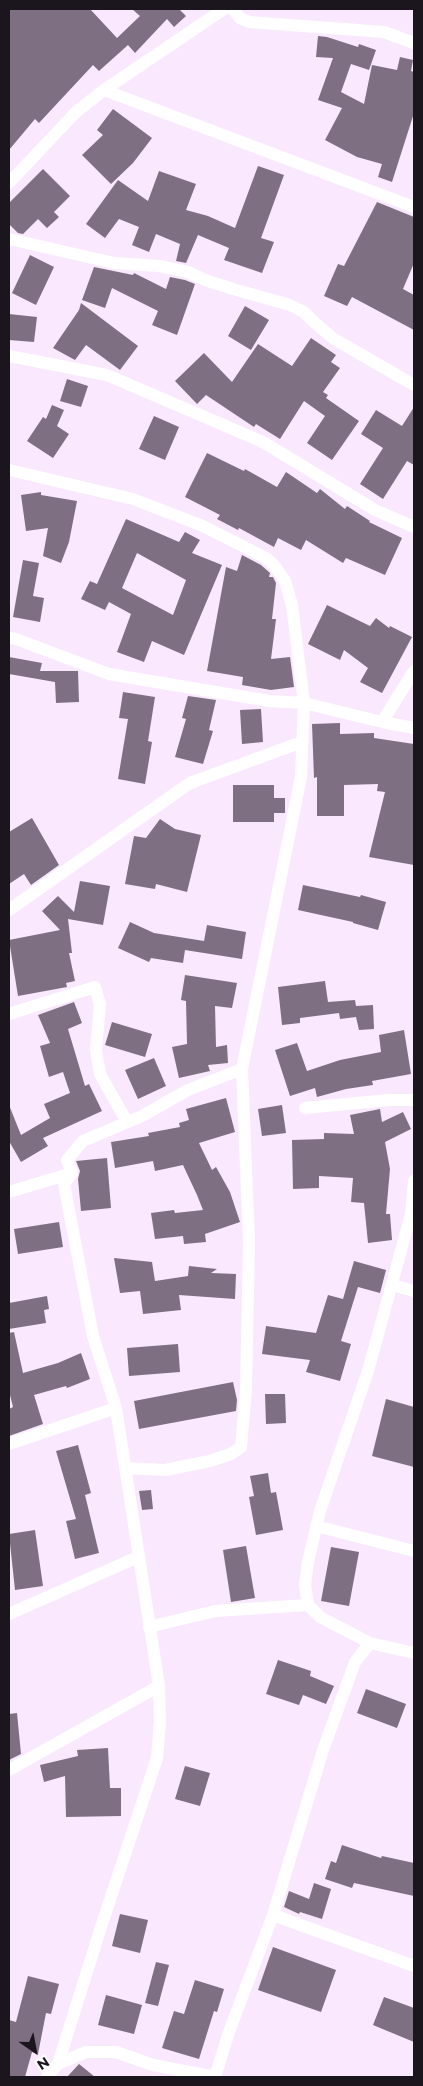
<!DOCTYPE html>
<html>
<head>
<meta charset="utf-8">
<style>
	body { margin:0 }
	#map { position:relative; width:423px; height:2086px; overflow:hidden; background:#fae9fe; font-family:Montserrat,sans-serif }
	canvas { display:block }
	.frame { position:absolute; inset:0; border:10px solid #1b151d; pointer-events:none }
	.north { position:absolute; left:10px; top:2026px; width:50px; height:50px; -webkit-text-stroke:4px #fdfdfd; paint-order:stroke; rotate:147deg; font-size:14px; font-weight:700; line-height:20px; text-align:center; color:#1b151d }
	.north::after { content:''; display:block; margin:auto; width:18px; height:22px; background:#1b151d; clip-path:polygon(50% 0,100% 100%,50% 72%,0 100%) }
</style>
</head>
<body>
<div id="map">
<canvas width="423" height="2086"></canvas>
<div class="frame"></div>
<div class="north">N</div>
</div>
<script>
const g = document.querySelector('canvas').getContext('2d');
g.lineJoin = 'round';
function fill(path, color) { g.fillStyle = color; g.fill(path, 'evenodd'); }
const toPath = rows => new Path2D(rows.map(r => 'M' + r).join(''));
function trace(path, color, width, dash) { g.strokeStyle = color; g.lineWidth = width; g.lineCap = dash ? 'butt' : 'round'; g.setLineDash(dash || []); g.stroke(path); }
const building = toPath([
	[9,9,90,9,117,38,140,16,132,9,179,9,186,16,174,27,167,19,135,53,128,45,99,71,93,65,39,123,35,119,9,150],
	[318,36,327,37,358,47,359,44,376,50,369,70,351,64,341,92,364,104,372,65,397,70,400,57,413,60,411,71,414,72,414,113,392,182,378,177,382,164,357,157,325,140,342,108,318,100,333,58,316,57],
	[113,109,152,138,133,163,111,184,82,155,103,135,97,130],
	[258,166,284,175,261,238,274,242,262,273,224,260,229,248,198,235,186,263,176,261,180,244,156,234,149,252,132,245,139,227,119,219,105,238,86,224,118,180,148,201,159,171,196,184,186,210,208,216,235,228],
	[43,169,70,196,54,212,59,217,47,228,38,219,23,234,18,233,9,224,9,203],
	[377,202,414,217,414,263,403,289,414,295,414,330,352,297,347,306,324,296,338,264,344,266],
	[30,255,54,267,36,305,12,293],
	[94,267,133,275,134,273,166,289,170,277,185,280,195,284,177,335,152,325,158,311,112,288,105,308,82,300],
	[81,303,138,346,120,370,86,345,75,360,53,348,79,310],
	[245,306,269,320,251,350,228,336],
	[9,314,37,317,34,342,9,340],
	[311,338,336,355,331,362,340,368,323,392,328,395,326,398,359,421,332,460,307,443,325,416,304,401,280,439,256,424,254,427,206,395,197,404,175,381,204,353,232,382,258,344,292,366],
	[67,379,88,386,81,407,60,401],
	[52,405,64,410,57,426,69,434,53,458,27,441,43,417,46,419],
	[414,407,414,465,407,461,383,499,360,484,383,448,361,434,376,410,402,426],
	[154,416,179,427,165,460,139,449],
	[207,453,244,471,245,469,277,487,286,472,317,493,320,489,345,509,347,506,370,521,369,522,402,538,385,575,346,558,343,563,306,540,301,550,278,538,274,547,239,528,238,530,217,519,220,515,185,497],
	[41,492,41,495,77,501,69,542,61,563,43,556,48,528,26,531,21,495],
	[126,519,179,542,185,532,200,540,192,553,222,565,184,655,152,641,144,662,117,652,131,614,109,602,105,610,81,599,90,581,97,584],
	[137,553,186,580,173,615,122,588],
	[242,555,261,565,270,573,269,577,273,577,276,583,272,619,276,619,271,659,290,657,294,687,271,690,242,685,243,677,207,671,226,567,237,571],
	[23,560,39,563,33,596,44,598,40,622,13,617],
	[327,605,370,626,376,618,389,628,390,626,412,637,382,693,360,682,368,668,344,650,340,660,308,644],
	[9,657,42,663,40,671,78,671,79,702,56,703,55,682,9,674],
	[123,692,155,697,148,741,152,742,145,784,118,779,128,719,119,718],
	[188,696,216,700,209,730,213,731,203,764,175,757,186,719,182,718],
	[261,709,263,742,242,744,240,710],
	[340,723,340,734,374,733,374,738,414,744,414,865,369,857,385,792,377,791,378,784,344,785,344,816,317,816,317,777,314,778,312,724],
	[233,785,274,785,274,798,285,798,285,813,274,813,274,822,233,822],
	[32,818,59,865,31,885,24,874,9,884,9,832],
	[160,819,175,829,201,835,187,892,156,884,155,889,125,884,134,836,146,838],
	[80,881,110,886,103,925,68,919,72,953,69,953,75,981,66,983,67,987,18,996,9,940,60,930,42,911,58,896,74,912],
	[303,885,360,897,361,895,386,902,378,930,353,923,353,922,298,910],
	[130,922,154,933,204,941,207,925,246,932,242,959,185,950,183,963,151,958,149,962,118,948],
	[185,975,237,983,232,1008,215,1006,216,1047,227,1045,228,1063,208,1065,210,1071,179,1078,172,1047,187,1044,186,1001,181,1000],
	[325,981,328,1002,355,1000,356,1006,373,1005,374,1029,359,1030,356,1017,340,1019,339,1013,300,1018,300,1023,282,1025,278,987],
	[74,1002,82,1023,68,1029,85,1086,89,1084,102,1111,43,1138,48,1146,21,1162,9,1141,9,1105,21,1135,50,1118,44,1104,70,1093,63,1072,49,1077,40,1046,50,1043,38,1015],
	[112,1022,152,1034,145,1057,105,1045],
	[404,1030,411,1074,372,1081,373,1085,346,1089,317,1097,315,1088,290,1096,275,1050,297,1043,307,1071,340,1060,381,1052,379,1035],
	[154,1058,166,1086,138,1099,125,1070],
	[226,1098,235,1132,199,1143,212,1170,216,1167,230,1192,240,1222,205,1234,206,1242,184,1244,183,1236,155,1239,151,1213,174,1210,175,1213,203,1210,197,1195,183,1165,155,1171,153,1161,115,1168,111,1142,149,1136,148,1133,180,1127,179,1123,189,1120,186,1109],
	[282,1105,286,1133,262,1136,258,1109],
	[380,1109,382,1122,403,1112,411,1129,385,1142,390,1169,386,1214,390,1214,392,1240,368,1243,364,1203,351,1202,353,1178,319,1176,319,1188,293,1189,292,1140,324,1139,324,1133,354,1134,350,1115],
	[107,1158,111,1208,81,1211,78,1179,80,1171,76,1161],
	[59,1222,63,1247,18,1254,14,1229],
	[114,1258,152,1262,155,1281,188,1276,189,1266,217,1269,211,1273,236,1274,235,1299,179,1295,181,1310,143,1314,140,1291,120,1293],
	[354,1261,386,1270,380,1293,358,1287,341,1341,351,1344,340,1381,306,1372,310,1360,262,1354,266,1326,316,1333,328,1295,343,1299],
	[47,1296,49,1309,44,1310,46,1323,9,1329,9,1303],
	[14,1332,23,1373,58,1363,81,1353,90,1379,67,1388,66,1386,34,1395,43,1424,9,1436,9,1409,13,1407,9,1391,9,1333],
	[178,1344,180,1372,129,1376,127,1348],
	[233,1382,237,1400,236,1411,139,1429,134,1401],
	[265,1394,285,1394,286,1423,266,1424],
	[386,1399,414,1407,414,1467,372,1456],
	[78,1445,91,1493,85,1495,99,1553,75,1559,66,1521,76,1519,56,1451],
	[268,1473,271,1493,276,1492,283,1530,256,1535,249,1497,254,1496,250,1476],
	[151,1490,153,1509,142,1510,139,1491],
	[35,1530,43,1586,15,1590,9,1534],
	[246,1546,255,1598,231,1602,223,1550],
	[331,1547,359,1552,349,1606,321,1601],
	[278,1660,311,1671,310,1676,334,1686,326,1704,303,1695,299,1705,266,1694],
	[366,1689,406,1704,397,1728,357,1713],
	[17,1713,21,1754,9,1760,9,1714],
	[108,1748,110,1788,121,1788,121,1816,66,1817,65,1776,44,1782,40,1765,78,1756,77,1750],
	[185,1766,210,1773,200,1806,175,1799],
	[342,1845,381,1858,382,1856,414,1863,414,1896,354,1883,352,1888,325,1879,331,1861,336,1863],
	[314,1883,331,1889,322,1919,300,1912,299,1914,284,1907,289,1891,309,1899],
	[120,1914,148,1920,140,1953,112,1946],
	[273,1947,336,1970,321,2012,258,1990],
	[156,1962,169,1965,158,2006,145,2003],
	[28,1976,59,1984,51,2014,46,2013,38,2054,32,2052,25,2077,9,2077,9,2020,16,2022],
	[195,1980,224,1989,217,2012,214,2011,199,2059,162,2048,174,2011,184,2014],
	[106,1995,142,2005,134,2034,98,2025],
	[384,1997,414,2008,414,2042,373,2025],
	[79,2064,95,2077,67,2077]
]);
const street = toPath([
	[233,9,240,18,249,22,384,32,414,43],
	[104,90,414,207],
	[9,183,76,112,104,90,224,9],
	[9,239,114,263,159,266,188,272,205,280,233,289,290,305,304,312,314,322,334,339,414,385],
	[9,356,107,375,263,442,375,510,414,527],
	[9,470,133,499,203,526,266,558,274,565,285,581,292,605,304,703,301,777,242,1069,249,1241,246,1390,241,1447,231,1454,210,1461,165,1470,125,1468],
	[9,638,16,639,109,674,269,701,304,703,382,722,414,728],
	[382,722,414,671],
	[9,910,190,783,302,742],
	[9,1014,95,987,100,1004,96,1050,100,1074,127,1122],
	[305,1108,389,1100,414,1100],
	[9,1192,72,1173],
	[392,1285,414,1291],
	[9,1444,116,1408],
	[316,1526,414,1551],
	[9,1614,138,1557],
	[149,1627,215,1611,308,1605],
	[370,1643,320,1617,308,1605,305,1585,308,1562,320,1511,368,1371,411,1214,414,1181],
	[9,1770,159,1686],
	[273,1915,414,1966],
	[58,2064,101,1927,157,1758,160,1722,159,1686,116,1408,93,1336,64,1184,72,1173,67,1160,83,1141,142,1116,188,1090,242,1069],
	[47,2077,58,2064,86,2052,116,2052,153,2065,216,2077],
	[215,2077,229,2032,273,1915,323,1750,355,1662,370,1643,414,1653]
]);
fill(building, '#7e6f82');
trace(street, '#fff', 12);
</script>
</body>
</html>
